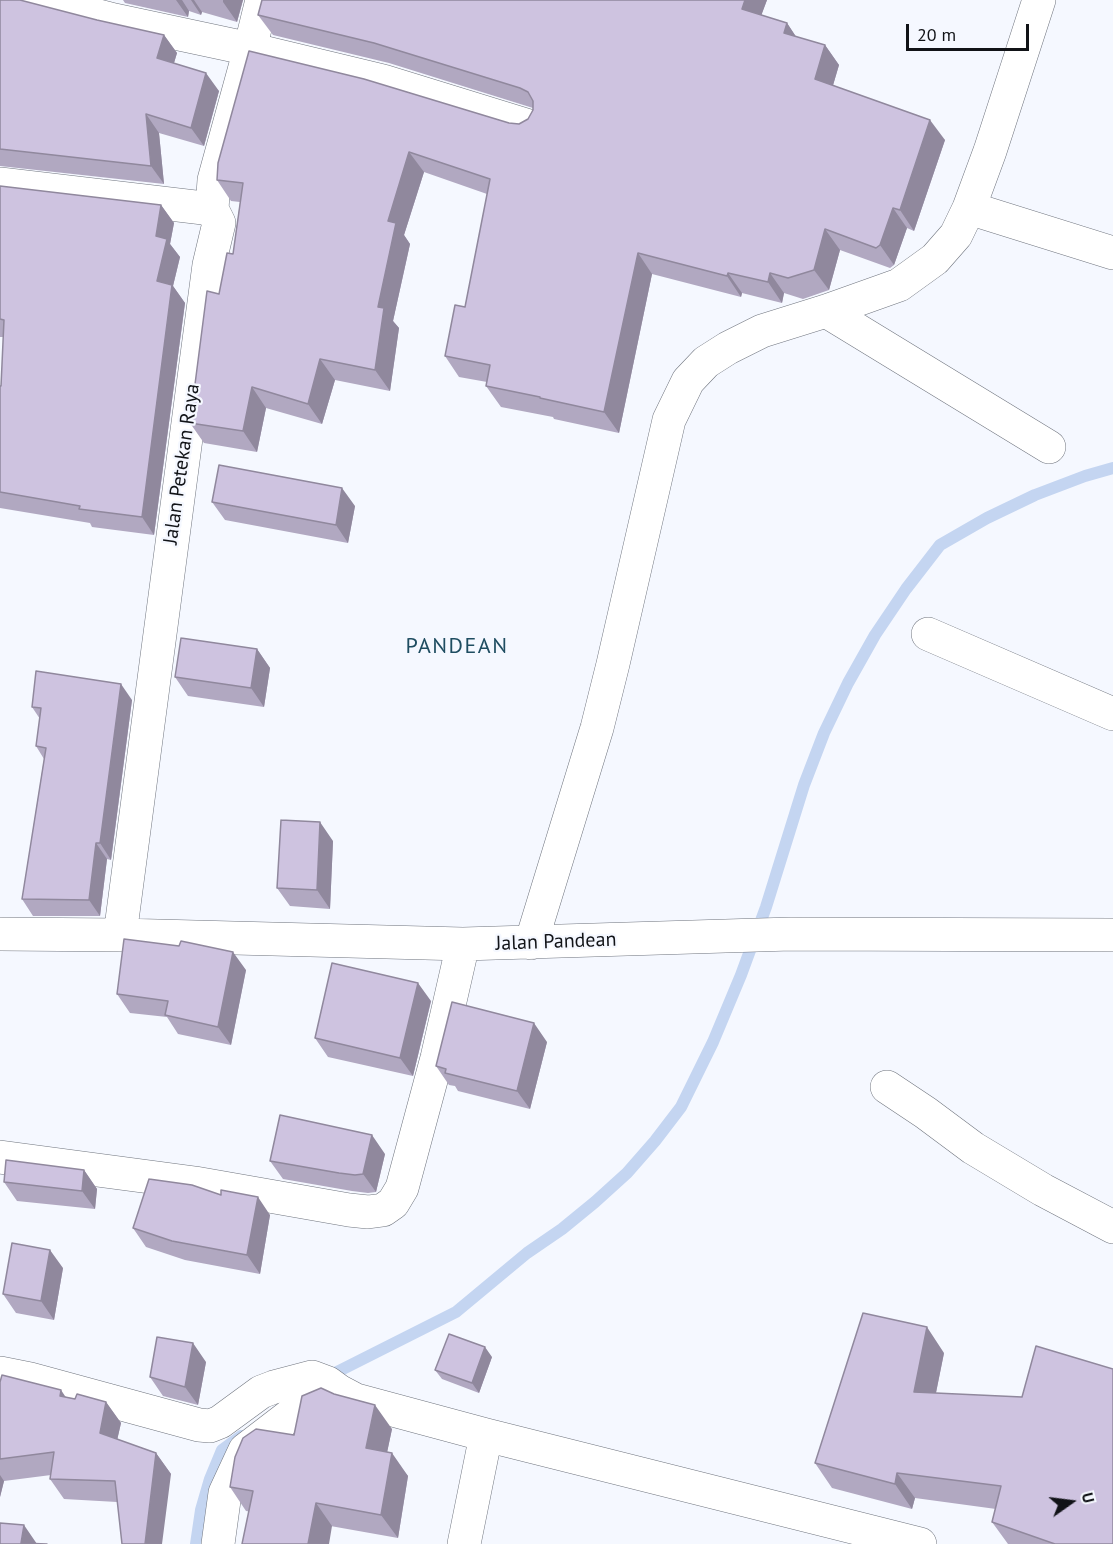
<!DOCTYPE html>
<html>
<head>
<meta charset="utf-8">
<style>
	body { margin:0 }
	#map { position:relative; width:1113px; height:1544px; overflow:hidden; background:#f5f8ff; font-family:"PT Sans",sans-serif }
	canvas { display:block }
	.north { position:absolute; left:1041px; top:1472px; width:60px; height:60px; -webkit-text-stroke:4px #f5f8ff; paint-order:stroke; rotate:76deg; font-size:16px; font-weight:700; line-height:24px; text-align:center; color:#111317 }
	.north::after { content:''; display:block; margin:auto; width:21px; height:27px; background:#111317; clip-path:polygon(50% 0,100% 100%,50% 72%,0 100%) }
	.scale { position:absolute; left:906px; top:24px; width:123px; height:27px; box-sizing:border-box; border:3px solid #111317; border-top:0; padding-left:8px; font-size:18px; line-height:21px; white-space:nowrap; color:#111317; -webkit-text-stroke:4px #f5f8ff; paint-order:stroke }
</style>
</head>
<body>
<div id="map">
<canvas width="1113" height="1544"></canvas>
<div class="north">U</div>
<div class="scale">20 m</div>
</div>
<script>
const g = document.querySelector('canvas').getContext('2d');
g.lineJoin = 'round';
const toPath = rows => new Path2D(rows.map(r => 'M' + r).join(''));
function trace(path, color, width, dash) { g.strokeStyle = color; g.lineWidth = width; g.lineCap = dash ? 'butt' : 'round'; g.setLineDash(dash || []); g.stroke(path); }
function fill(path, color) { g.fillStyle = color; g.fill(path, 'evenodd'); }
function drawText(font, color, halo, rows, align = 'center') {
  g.font = font + ' "PT Sans",sans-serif'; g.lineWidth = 4.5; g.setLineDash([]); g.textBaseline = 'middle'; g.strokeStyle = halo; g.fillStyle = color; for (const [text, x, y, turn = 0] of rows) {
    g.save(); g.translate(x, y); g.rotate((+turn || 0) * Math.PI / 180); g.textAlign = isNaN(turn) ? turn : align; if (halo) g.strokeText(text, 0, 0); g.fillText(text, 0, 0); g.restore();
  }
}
const stream = toPath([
	[327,1377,456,1312,527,1253,562,1229,595,1202,627,1173,655,1141,681,1107,713,1042,741,975,766,907,804,785,824,733,848,683,875,635,906,589,940,545,987,518,1035,495,1085,476,1113,468],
	[196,1544,201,1510,210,1479,222,1450,241,1436]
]);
const minor = toPath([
	[37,0,114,20,250,49,383,81,529,126],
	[0,184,212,209],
	[969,208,1113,253],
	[826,311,1049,447],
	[928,634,1113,714],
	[0,934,120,935,463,944,791,934,1113,935],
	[120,935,209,265,219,223,212,209,214,180,250,49,262,0],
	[531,943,597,728,613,664,669,420,688,381,706,362,728,348,762,331,826,311,899,285,935,259,956,235,969,208,990,151,1039,0],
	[887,1087,926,1113,973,1148,1043,1190,1113,1227],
	[0,1157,195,1183,349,1210,368,1212,383,1210,393,1203,402,1188,437,1058,463,944],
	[0,1373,30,1379,199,1425,210,1426,220,1422,261,1392,274,1387,312,1377,328,1383,339,1391,356,1400,486,1435,920,1544],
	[218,1544,225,1493,245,1450,301,1407,339,1391],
	[464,1544,486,1435]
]);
const wall = toPath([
	[0,0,164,35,177,53,174,63,219,91,204,146,159,133,164,184,0,166],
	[123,0,243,0,237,22,202,12,201,15,189,11,188,17,125,3],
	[767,0,761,15,787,23,796,37,825,45,839,65,833,85,945,140,914,231,907,228,894,265,890,268,840,250,829,290,803,299,784,293,782,303,742,293,741,297,652,274,619,433,554,419,553,417,501,407,486,386,487,382,459,377,445,356,465,307,487,194,424,172,404,235,410,244,393,321,399,328,390,391,335,380,322,424,266,408,257,452,204,443,190,423,219,294,233,254,240,202,231,201,217,180,509,123,519,124,528,119,533,110,533,108,389,63,273,35,258,15],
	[0,186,161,205,174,223,170,244,180,257,173,286,185,303,154,535,92,527,90,523,0,508,0,386,1,386,4,337,0,337],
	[212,502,355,506,348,543,225,520],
	[257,649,270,668,264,707,188,696,175,677],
	[132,700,111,860,107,859,100,916,33,916,22,899,44,759,36,746,40,719,32,707],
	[333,841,330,909,290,906,277,888],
	[246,970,231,1045,178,1034,167,1017,130,1013,117,994],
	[431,1001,413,1076,328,1057,315,1038],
	[547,1042,530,1109,458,1091,455,1086,449,1085,436,1066],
	[385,1154,376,1192,368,1193,352,1191,283,1179,270,1161],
	[84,1170,97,1189,95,1209,17,1201,4,1182],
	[270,1215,260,1274,185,1260,146,1247,133,1228],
	[63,1268,54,1320,16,1313,3,1294],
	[944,1353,936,1393,1113,1544,1008,1544,992,1522,996,1509,915,1498,912,1509,832,1488,815,1463],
	[492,1357,479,1393,442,1379,435,1370],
	[206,1362,198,1405,163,1396,150,1377],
	[0,1382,75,1399,106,1402,121,1423,117,1440,156,1453,171,1474,117,1502,64,1499,50,1479,51,1475,4,1481,0,1497],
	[392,1429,387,1452,408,1476,398,1538,246,1511,230,1487,294,1435]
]);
const shadedWall = toPath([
	[176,0,182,0,189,11,188,17],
	[191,0,194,0,202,12,201,15],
	[223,0,243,0,237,22,223,2],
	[745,0,767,0,756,30,742,9],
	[787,23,801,44,784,33],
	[164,35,177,53,170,76,157,58],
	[825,45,839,65,829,99,815,79],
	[206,73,219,91,204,146,191,128],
	[146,114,159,133,164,184,151,166],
	[930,120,945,140,914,231,900,210],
	[409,152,424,172,404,235,410,244,393,321,399,328,390,391,375,370,378,307,388,221],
	[161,205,174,223,170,244,180,257,173,286,185,303,154,535,142,517,157,281,156,236],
	[893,208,907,228,894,265,880,245],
	[825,229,840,250,829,290,814,270],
	[638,253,652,274,619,433,604,412],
	[728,273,742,293,741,297,727,276],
	[770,273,784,293,782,303,768,282],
	[320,359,335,380,322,424,308,404],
	[252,387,266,408,257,452,243,431],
	[342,488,355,506,348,543,336,525],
	[257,649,270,668,264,707,251,688],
	[121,684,132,700,111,860,100,843],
	[320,822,333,841,330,909,317,890],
	[96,843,107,859,100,916,89,900],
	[233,952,246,970,231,1045,218,1027],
	[418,983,431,1001,413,1076,400,1058],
	[534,1023,547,1042,530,1109,517,1091],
	[372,1135,385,1154,376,1192,363,1174],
	[84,1170,97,1189,95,1209,82,1191],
	[258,1197,270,1215,260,1274,247,1255],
	[50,1250,63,1268,54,1320,41,1301],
	[927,1327,944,1353,931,1417,914,1392],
	[193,1343,206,1362,198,1405,185,1387],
	[485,1347,492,1357,479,1393,472,1383],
	[61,1390,75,1411,60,1396],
	[106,1402,121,1423,114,1454,100,1433],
	[375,1405,392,1429,383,1472,366,1448],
	[156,1453,171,1474,162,1544,145,1544],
	[392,1453,408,1476,398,1538,381,1515],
	[897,1473,915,1498,912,1509,895,1484],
	[0,1475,4,1481,0,1497],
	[316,1503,332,1526,329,1544,308,1544],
	[24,1525,37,1544,21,1543]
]);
const building = toPath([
	[0,0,20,0,97,20,164,35,157,58,206,73,191,128,146,114,151,166,0,149,0,0],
	[262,0,745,0,742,9,787,23,784,33,825,45,815,79,930,120,900,210,893,208,880,245,876,248,825,229,814,270,788,278,770,273,768,282,728,273,727,276,638,253,604,412,540,398,540,397,486,386,490,365,445,356,455,305,465,307,490,179,409,152,388,221,396,223,378,307,384,308,375,370,320,359,308,404,252,387,243,431,190,423,207,291,219,294,227,253,233,254,243,183,217,180,218,163,249,51,364,79,509,123,519,124,528,119,533,110,533,101,528,92,520,88,374,43,258,15,262,0],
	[0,186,161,205,156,236,167,239,157,281,172,285,142,517,79,509,80,506,0,492,0,386,1,386,4,320,0,319,0,186],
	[219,465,342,488,336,525,212,502,219,465],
	[181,638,257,649,251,688,175,677,181,638],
	[36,671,121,684,100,843,96,843,89,900,22,899,46,748,36,746,41,708,32,707,36,671],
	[281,820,320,822,317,890,277,888,281,820],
	[124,939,179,946,181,941,233,952,218,1027,165,1015,168,1001,117,994,124,939],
	[332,963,418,983,400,1058,315,1038,332,963],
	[452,1002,534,1023,517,1091,445,1073,446,1069,436,1066,452,1002],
	[280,1115,372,1135,363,1174,355,1175,339,1173,270,1161,280,1115],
	[6,1160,84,1170,82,1191,4,1182,6,1160],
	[149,1179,192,1185,221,1195,221,1190,258,1197,247,1255,172,1241,133,1228,149,1179],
	[12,1243,50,1250,41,1301,3,1294,12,1243],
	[863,1313,927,1327,914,1392,1022,1397,1036,1346,1113,1369,1113,1544,1055,1544,992,1522,1001,1486,897,1473,895,1484,815,1463,863,1313],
	[449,1334,485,1347,472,1383,435,1370,449,1334],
	[157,1337,193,1343,185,1387,150,1377,157,1337],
	[2,1375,61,1390,60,1396,75,1399,77,1394,106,1402,100,1433,156,1453,145,1544,122,1544,115,1481,50,1479,54,1452,0,1459,0,1382,2,1375],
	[321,1388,334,1394,375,1405,366,1448,392,1453,381,1515,316,1503,308,1544,242,1544,253,1491,230,1487,235,1457,243,1438,256,1429,294,1435,302,1396,321,1388],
	[0,1523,24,1525,21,1543,47,1544,0,1544,0,1523]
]);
const streetNames = [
	["Jalan Petekan Raya",182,464,-82],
	["Jalan Pandean",556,942,-2]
];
const quarterNames = [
	["PANDEAN",457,647]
];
trace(stream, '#c4d5f1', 12);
trace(minor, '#70757f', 34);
trace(minor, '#fff', 33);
fill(wall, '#b1a8c1');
fill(shadedWall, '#90889d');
fill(building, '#cec3e0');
trace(building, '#90889d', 1.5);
drawText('20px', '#111317', '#f5f8ff', streetNames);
g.letterSpacing = '1.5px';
drawText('22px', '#1f4d61', '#f5f8ff', quarterNames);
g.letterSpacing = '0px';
</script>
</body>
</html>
